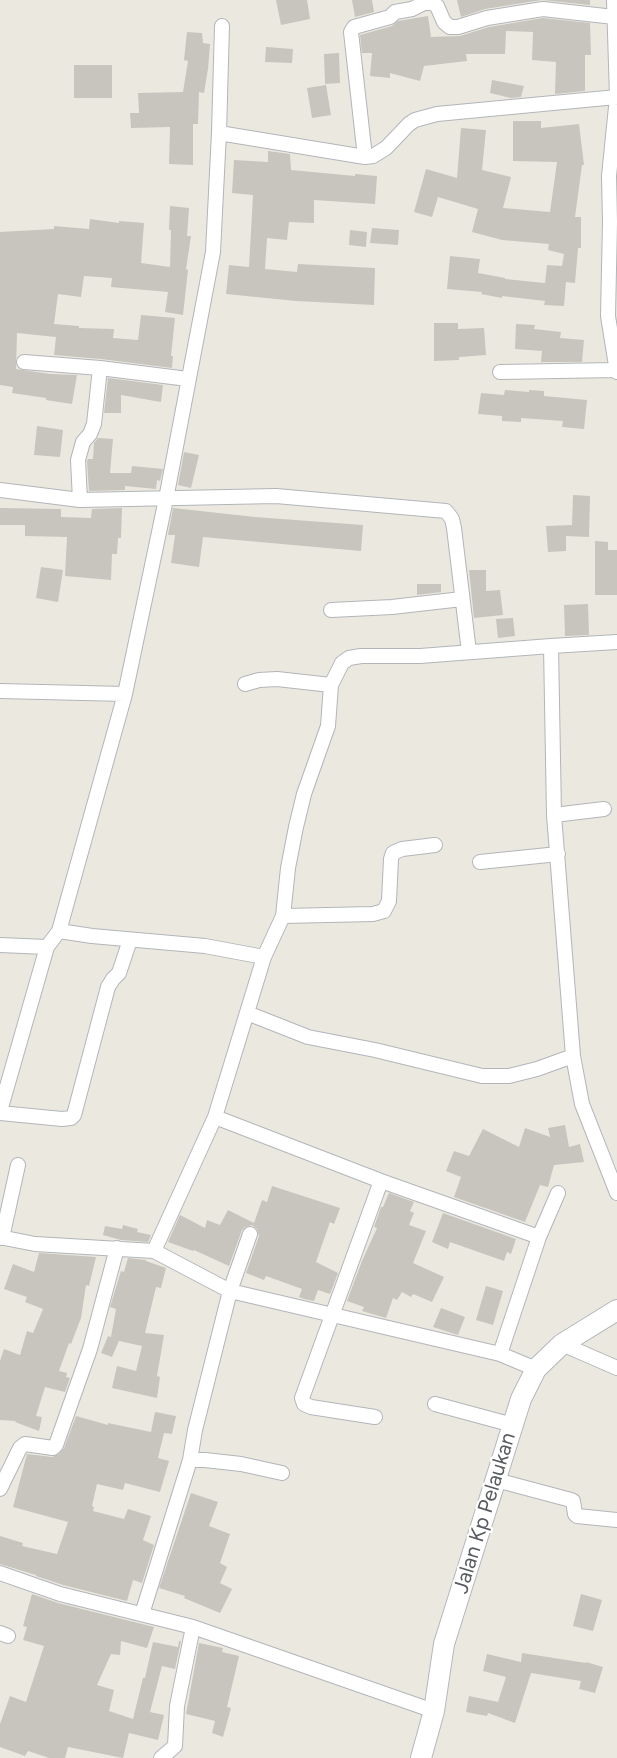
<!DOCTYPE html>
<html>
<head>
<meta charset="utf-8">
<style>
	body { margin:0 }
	canvas { display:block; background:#ebe8df }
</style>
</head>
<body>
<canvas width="617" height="1758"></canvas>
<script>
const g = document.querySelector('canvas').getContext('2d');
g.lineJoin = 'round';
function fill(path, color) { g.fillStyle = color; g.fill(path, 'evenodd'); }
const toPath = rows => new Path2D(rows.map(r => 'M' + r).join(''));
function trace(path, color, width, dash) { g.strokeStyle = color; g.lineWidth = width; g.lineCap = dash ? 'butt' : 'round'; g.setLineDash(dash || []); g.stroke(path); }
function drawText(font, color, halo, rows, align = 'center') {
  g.font = font + ' Figtree,sans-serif'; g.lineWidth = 4.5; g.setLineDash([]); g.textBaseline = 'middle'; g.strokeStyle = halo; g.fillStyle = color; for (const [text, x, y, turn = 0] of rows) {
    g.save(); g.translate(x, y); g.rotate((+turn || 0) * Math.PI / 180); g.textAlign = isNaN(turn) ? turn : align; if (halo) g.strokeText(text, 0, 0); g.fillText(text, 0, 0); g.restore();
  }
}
const building = toPath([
	[276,0,307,0,310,19,281,25],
	[352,0,372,0,374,12,355,17],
	[457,0,590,0,590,5,542,0,485,9,461,17],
	[428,16,431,37,460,36,489,27,543,18,590,23,591,55,585,55,585,91,555,94,556,62,532,60,533,32,506,31,505,54,466,54,467,61,424,66,420,81,390,73,390,78,370,76,372,53,362,53,360,35,392,26,398,21],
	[187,32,202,33,203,43,210,44,208,69,204,93,199,92,198,124,193,124,193,165,169,164,170,127,131,128,130,113,139,113,138,93,183,92,188,61,184,60],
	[266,47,293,49,292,63,265,62],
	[339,53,340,83,325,84,324,54],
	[74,65,112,65,112,98,74,98],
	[492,80,524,86,521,97,511,98,490,93],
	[326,85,331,115,312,118,307,88],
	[513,121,541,121,541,128,579,124,584,165,582,165,575,217,581,217,581,248,578,248,575,283,566,282,564,306,544,305,545,301,502,296,502,298,481,294,482,292,447,289,450,256,480,259,478,273,505,278,505,279,545,283,547,265,562,266,564,254,548,250,549,244,502,240,472,232,478,209,438,197,432,217,414,212,426,169,457,178,461,128,486,130,482,170,511,177,503,208,550,212,557,162,513,161],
	[268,151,290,154,291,170,355,176,355,174,377,176,375,204,314,200,314,223,289,222,287,240,267,238,265,269,297,272,298,264,375,268,374,305,296,301,226,294,229,265,249,267,253,195,232,193,234,160,268,162],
	[170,206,189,208,187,236,191,236,186,269,188,270,183,315,165,312,168,292,111,287,112,278,84,276,81,297,58,294,54,324,79,326,79,328,114,329,113,338,138,340,141,315,175,318,171,356,173,356,172,368,101,359,54,355,56,337,17,333,16,369,50,374,77,375,72,404,46,400,46,398,12,393,13,387,0,385,0,232,54,229,54,226,89,229,90,219,119,223,119,221,144,223,141,263,170,267,171,230,169,230],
	[372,228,399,230,398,245,370,243],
	[350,230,367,232,366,247,349,245],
	[434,323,458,323,458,329,484,328,486,355,459,357,459,360,434,361],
	[516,324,535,325,534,329,561,332,560,338,584,340,582,362,541,362,542,351,515,349],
	[108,378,163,385,161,402,121,395,121,413,104,413],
	[505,390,529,392,529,390,544,391,544,396,587,400,584,429,562,427,563,421,521,418,521,422,502,421,502,416,478,414,481,393,504,395],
	[37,426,63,430,60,457,34,455],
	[98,438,113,439,110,473,131,473,132,466,163,469,160,481,157,480,156,489,125,486,125,490,89,491,87,461,88,459,93,459,94,443],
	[184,452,199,455,191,488,178,485],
	[573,495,590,496,589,537,566,536,566,551,548,552,546,526,572,525],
	[0,508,61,509,61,517,91,518,92,509,122,508,121,538,118,538,117,554,112,554,111,580,65,576,67,537,25,536,25,525,0,525],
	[173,508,255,517,363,525,361,551,203,537,199,567,171,563,175,535,168,535],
	[595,541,608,542,608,550,617,550,617,595,595,595],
	[41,567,63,570,58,602,36,598],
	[469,570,486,570,486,591,500,590,503,615,474,618],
	[417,584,441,584,441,592,417,595],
	[588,604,589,635,565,636,564,605],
	[513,618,515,636,498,638,496,619],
	[565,1125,569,1147,580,1144,584,1162,554,1165,548,1187,540,1185,525,1222,454,1197,461,1177,446,1171,454,1151,469,1156,483,1129,519,1147,525,1128,550,1137,548,1128],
	[272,1186,340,1208,334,1224,330,1222,316,1262,338,1273,330,1294,318,1290,314,1301,304,1299,299,1297,302,1289,266,1276,264,1280,246,1273,259,1236,257,1229,252,1225,245,1227,242,1230,229,1266,194,1250,193,1251,168,1242,180,1215,205,1228,207,1220,220,1225,228,1210,254,1223,262,1200,267,1202],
	[389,1193,414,1202,410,1211,414,1213,409,1225,426,1231,413,1263,444,1277,432,1302,413,1294,411,1297,402,1292,397,1300,393,1298,386,1318,362,1311,364,1307,347,1301,362,1261,377,1228,374,1227,381,1207,383,1207],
	[443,1213,516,1239,511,1254,507,1252,504,1261,450,1242,448,1249,432,1242],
	[123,1225,138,1229,137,1232,151,1235,148,1242,121,1240,103,1235,105,1226,122,1229],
	[39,1253,96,1257,89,1286,86,1285,81,1318,71,1344,69,1343,59,1371,67,1373,66,1377,70,1378,65,1392,45,1387,36,1416,42,1417,39,1431,15,1422,16,1421,0,1420,0,1361,4,1349,20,1355,27,1331,33,1333,43,1309,25,1302,27,1297,4,1289,13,1264,34,1272],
	[128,1258,146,1260,146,1261,166,1268,161,1288,156,1287,145,1333,164,1335,157,1376,160,1377,157,1398,112,1388,117,1366,136,1371,142,1346,119,1341,112,1357,101,1353,108,1336,111,1337,116,1309,110,1307,121,1271,124,1272],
	[486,1286,503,1291,493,1325,476,1320],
	[441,1308,465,1317,458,1335,433,1327],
	[155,1412,176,1416,172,1434,164,1433,158,1458,169,1461,160,1492,125,1483,123,1490,97,1484,92,1506,94,1507,93,1511,124,1519,128,1509,151,1516,143,1540,154,1545,142,1583,133,1580,127,1601,63,1585,36,1576,36,1575,0,1564,0,1536,23,1543,22,1546,57,1554,68,1522,13,1507,27,1454,52,1457,59,1454,64,1448,76,1416,108,1425,108,1423,151,1432],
	[191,1493,218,1502,209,1526,230,1534,220,1563,227,1567,220,1583,232,1589,220,1613,184,1598,185,1596,159,1588],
	[32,1594,58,1603,154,1627,147,1648,121,1641,120,1655,111,1654,97,1685,114,1690,109,1711,133,1719,143,1678,145,1678,153,1642,178,1647,179,1641,181,1641,175,1669,162,1666,150,1712,164,1715,158,1740,129,1733,123,1758,68,1747,65,1758,49,1758,28,1751,25,1756,0,1747,0,1724,10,1696,26,1702,44,1646,23,1640,27,1627,23,1626],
	[581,1594,602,1600,593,1631,573,1626],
	[199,1643,223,1648,222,1652,239,1656,227,1707,231,1708,223,1737,212,1733,215,1721,186,1714],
	[522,1653,586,1663,586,1662,603,1667,595,1693,579,1689,581,1681,531,1673,515,1723,488,1713,487,1716,466,1712,469,1696,498,1702,506,1677,483,1671,487,1654,521,1662]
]);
const street = toPath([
	[614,0,617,97,609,176,610,222,608,316,617,372],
	[219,133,222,26],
	[365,157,351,32,354,27,390,17,395,12,412,9,424,3,432,3,437,6,444,22,450,27,458,27,487,18,543,9,614,17],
	[24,362,100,368,188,379],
	[500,372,616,370],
	[0,490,80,500,276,496,446,511,452,519,454,528,469,652],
	[80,500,78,460,83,442,90,434,94,424,100,368],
	[331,610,392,607,462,599],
	[551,646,554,815,573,1056,582,1104,617,1193],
	[245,684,259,680,277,679,331,685,328,726,304,794,296,827,288,868,283,916],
	[331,685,342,663,349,658,361,656,420,656,551,646,617,642],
	[0,691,125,694],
	[554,815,604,809],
	[480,862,558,854],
	[59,931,92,936,205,946,264,957,215,1117,154,1251],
	[0,945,47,947],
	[264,957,283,916,373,914,384,911,389,901,391,859,393,853,402,849,435,845],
	[247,1013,308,1037,375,1050,482,1076,509,1076,537,1069,573,1056],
	[0,1111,47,947,59,931,125,694,166,499,213,252,219,133,365,157,373,156,386,148,409,124,415,120,437,114,617,97],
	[0,1113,62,1119,71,1118,74,1115,108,987,113,979,119,973,130,940],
	[215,1117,381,1181,539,1237],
	[0,1237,35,1244,154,1251,230,1291,500,1354,536,1369],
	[2,1238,18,1165],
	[562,1344,617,1368],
	[500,1354,539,1237,558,1193],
	[435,1404,513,1425],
	[375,1417,311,1407,304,1404,302,1398,381,1181],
	[190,1460,205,1460,241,1464,282,1473],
	[496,1480,571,1500,573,1501,575,1514,577,1516,617,1520],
	[0,1489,20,1448,25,1444,53,1448,56,1445,90,1349,117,1248],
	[0,1573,60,1594,193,1627,434,1711],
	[142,1614,190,1460,195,1430,230,1291,250,1234],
	[0,1633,8,1636],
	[161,1758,175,1746,177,1706,193,1627]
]);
const secondary = toPath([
	[421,1758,434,1711,444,1644,521,1399,536,1369,562,1344,617,1310]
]);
const streetNames = [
	["Jalan Kp Pelaukan",485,1513,-73]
];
fill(building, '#c8c5bf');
trace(street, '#b2b6ba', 16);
trace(secondary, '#b3b7bc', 22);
trace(street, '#fff', 14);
trace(secondary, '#fff', 20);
drawText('21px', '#585c60', '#fff', streetNames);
</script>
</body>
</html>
